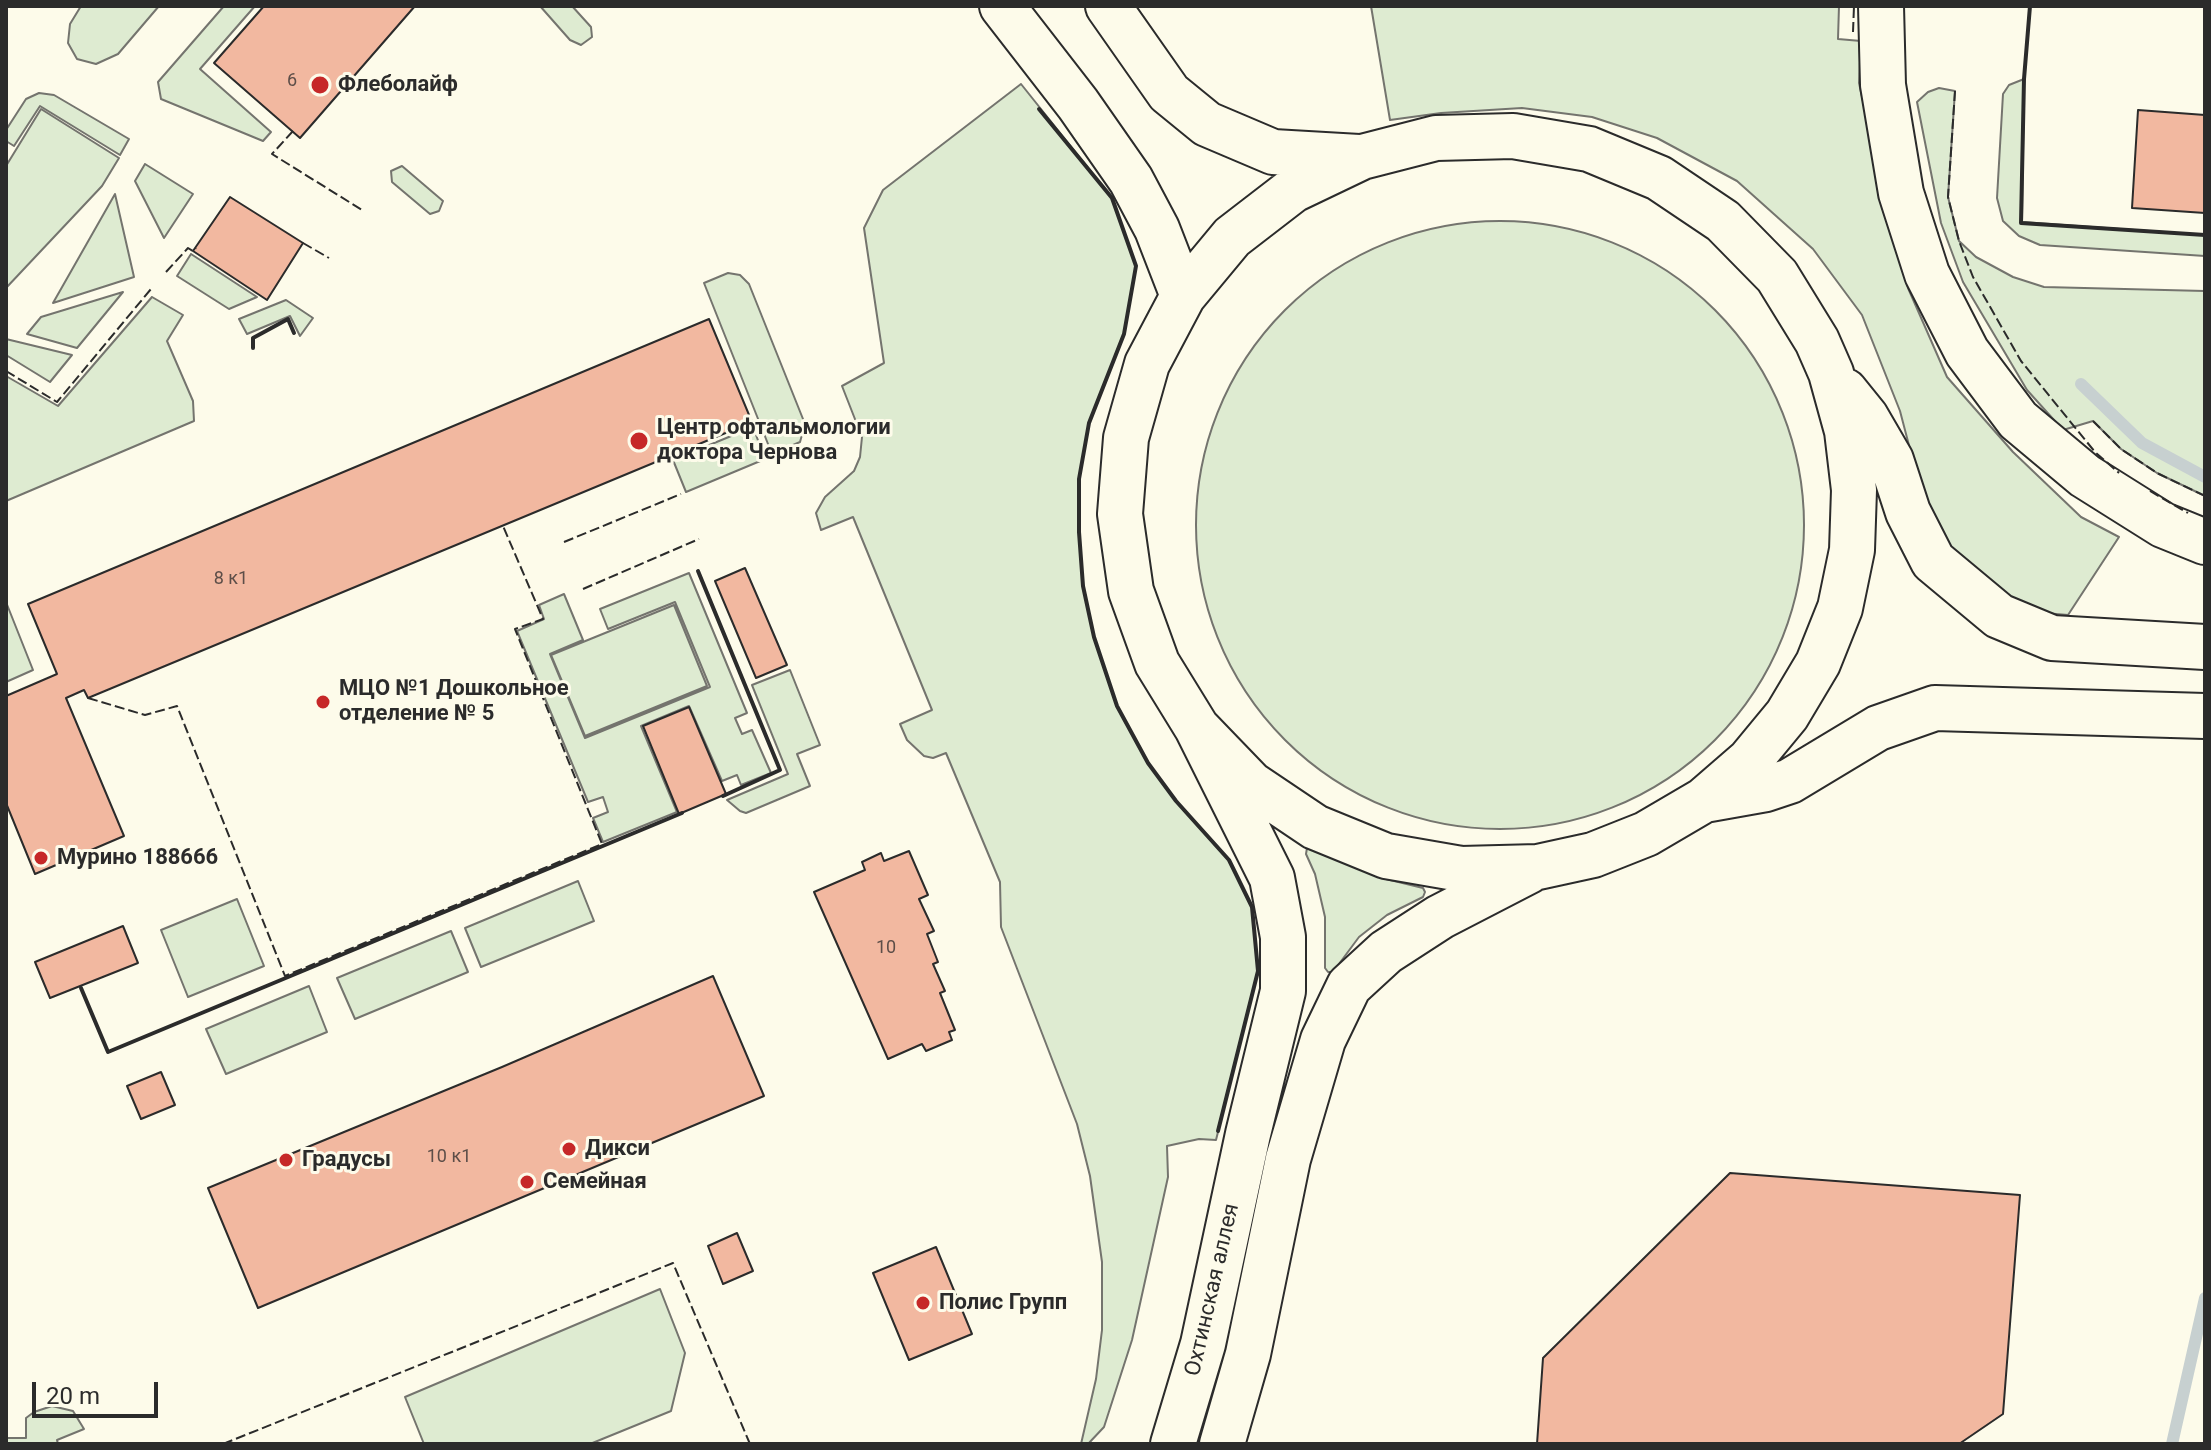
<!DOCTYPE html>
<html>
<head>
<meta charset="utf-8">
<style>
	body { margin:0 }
	#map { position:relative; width:2211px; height:1450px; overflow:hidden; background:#fdfbea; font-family:Roboto,sans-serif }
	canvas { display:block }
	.frame { position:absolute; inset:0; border:8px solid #2b2b2b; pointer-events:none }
	.scale { position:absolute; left:32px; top:1382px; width:126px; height:36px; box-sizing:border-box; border:4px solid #2b2b2b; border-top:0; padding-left:10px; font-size:24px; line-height:28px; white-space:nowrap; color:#2b2b2b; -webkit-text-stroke:6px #fdfbea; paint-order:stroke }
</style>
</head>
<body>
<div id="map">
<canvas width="2211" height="1450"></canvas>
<div class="frame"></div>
<div class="scale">20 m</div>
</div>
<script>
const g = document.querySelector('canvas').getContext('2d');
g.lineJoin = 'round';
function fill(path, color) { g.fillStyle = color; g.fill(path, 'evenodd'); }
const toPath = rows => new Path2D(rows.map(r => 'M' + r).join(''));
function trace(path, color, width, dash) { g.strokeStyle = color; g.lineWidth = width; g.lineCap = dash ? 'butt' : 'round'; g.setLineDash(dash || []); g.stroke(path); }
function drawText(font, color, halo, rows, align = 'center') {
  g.font = font + ' Roboto,sans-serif'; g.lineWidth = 6; g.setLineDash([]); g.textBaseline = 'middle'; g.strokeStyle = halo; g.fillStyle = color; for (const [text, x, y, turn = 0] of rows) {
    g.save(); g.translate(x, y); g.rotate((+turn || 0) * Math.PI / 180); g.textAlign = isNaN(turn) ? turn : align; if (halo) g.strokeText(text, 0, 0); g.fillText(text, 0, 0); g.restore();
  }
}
const green = toPath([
	[81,6,159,6,118,54,96,64,77,59,68,43,70,24,81,6],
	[224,6,255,6,200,69,271,132,263,141,161,99,158,82,224,6],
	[540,6,572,6,591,27,592,37,581,45,570,40,540,6],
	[1371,6,1839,6,1838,39,1861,41,1859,83,1888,215,1908,288,1947,377,2013,452,2081,517,2119,537,2068,615,2032,612,1960,564,1938,534,1923,499,1900,411,1862,315,1813,249,1737,181,1657,138,1592,117,1522,108,1441,113,1390,120,1371,6],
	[2024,79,2022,222,2205,235,2205,256,2040,245,2019,236,2003,221,1997,198,2003,94,2009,85,2024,79],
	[1021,84,1112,198,1136,266,1124,334,1089,423,1079,479,1079,532,1083,586,1094,637,1117,706,1148,763,1176,801,1229,860,1252,907,1258,971,1216,1140,1199,1139,1167,1146,1168,1177,1132,1340,1104,1427,1088,1444,1081,1444,1096,1379,1102,1330,1102,1262,1090,1176,1077,1124,1001,927,1000,882,946,753,933,758,924,756,907,740,900,724,932,710,853,517,821,530,816,513,825,497,854,471,860,457,862,437,842,386,884,363,864,228,883,190,1021,84],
	[1939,88,1955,91,1948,197,1959,241,1976,257,2013,277,2044,287,2205,291,2205,496,2157,473,2121,449,2093,421,2063,430,2027,390,1963,282,1941,223,1917,102,1928,92,1939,88],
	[39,93,54,95,129,139,120,155,40,106,14,146,6,141,6,130,26,99,39,93],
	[41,109,119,158,102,186,6,288,6,166,41,109],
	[145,164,193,194,164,238,135,181,145,164],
	[402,166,443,201,439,211,430,214,392,182,391,171,402,166],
	[115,194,134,277,53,303,115,194],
	'1196 525a304 304 0 1 1 608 0a304 304 0 1 1-608 0Z',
	[191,254,257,297,229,309,177,276,191,254],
	[728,273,740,275,749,284,805,424,800,442,772,454,704,283,728,273],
	[123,292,77,348,27,334,41,317,123,292],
	[152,297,183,315,167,341,193,401,194,421,6,501,6,376,58,406,152,297],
	[286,300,313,318,300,336,290,316,247,334,239,319,286,300],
	[6,339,72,355,50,382,6,355,6,339],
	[753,427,765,459,686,492,673,460,753,427],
	[689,573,747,713,735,718,742,734,752,730,771,773,741,785,737,775,722,781,689,706,641,726,677,812,603,842,593,818,608,812,603,797,588,802,517,631,544,619,539,605,564,594,583,640,550,654,585,738,710,687,675,602,608,629,600,609,689,573],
	[6,602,33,670,6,682,6,602],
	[674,605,707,686,585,736,551,655,674,605],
	[790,670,820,745,797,754,810,786,746,813,740,811,727,800,788,774,752,685,790,670],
	[1311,845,1386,879,1423,888,1425,892,1423,897,1387,915,1359,937,1333,972,1328,972,1325,968,1325,917,1315,874,1306,854,1307,848,1311,845],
	[578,881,594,921,481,967,465,928,578,881],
	[237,899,264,966,188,997,161,930,237,899],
	[451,931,468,972,355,1019,337,978,451,931],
	[309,986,327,1032,226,1074,206,1029,309,986],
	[660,1289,685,1353,671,1411,590,1444,424,1444,405,1397,660,1289],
	[52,1406,73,1411,84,1429,57,1440,58,1444,6,1444,6,1438,26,1438,26,1418,34,1412,52,1406]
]);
const stream = toPath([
	[2081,384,2142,443,2205,477],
	[2172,1444,2205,1298]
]);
const building = toPath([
	[264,6,415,6,300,138,214,63,264,6],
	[2138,110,2205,115,2205,213,2132,208,2138,110],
	[230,197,303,243,267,300,193,251,230,197],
	[709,319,752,422,88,698,84,690,66,698,124,836,35,874,6,803,6,696,57,674,28,604,709,319],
	[745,568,787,665,756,678,715,581,745,568],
	[689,707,726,794,679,814,643,726,689,707],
	[909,851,928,895,919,899,934,931,927,934,938,962,933,964,945,991,940,993,955,1030,949,1032,952,1040,926,1051,922,1044,888,1059,814,892,865,870,862,862,881,853,884,861,909,851],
	[123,926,138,963,50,998,35,962,123,926],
	[713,976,764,1096,258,1308,208,1188,502,1067,713,976],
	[161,1072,175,1105,141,1119,127,1086,161,1072],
	[1730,1173,2020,1195,2003,1414,1959,1444,1537,1444,1543,1358,1730,1173],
	[737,1233,753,1271,723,1284,708,1246,737,1233],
	[936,1247,972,1334,909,1360,873,1273,936,1247]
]);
const minor = toPath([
	[1002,6,1078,104,1131,180,1157,229,1183,296],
	[1108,6,1169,93,1207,124,1273,152,1359,157],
	[1881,6,1883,85,1901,193,1927,274,1967,352,2018,420,2085,476,2163,525,2205,542],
	[1845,391,1866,417,1891,460,1908,512,1933,561,1999,616,2052,638,2205,647],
	[1704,800,1766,789,1790,781,1878,728,1935,708,2205,716],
	[1173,1444,1203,1344,1248,1134,1283,991,1283,937,1272,878,1197,728,1157,663,1131,591,1120,514,1126,438,1147,364,1183,296,1232,237,1293,190,1362,157,1436,138,1513,136,1589,149,1659,178,1723,221,1777,276,1817,341,1831,373,1847,431,1854,490,1852,550,1840,608,1818,663,1787,715,1749,761,1704,800,1646,834,1593,855,1538,867,1461,869,1386,856,1315,827,1251,784,1197,728],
	[1222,1444,1248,1354,1288,1159,1323,1040,1349,986,1386,952,1440,917,1529,871]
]);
const fence = toPath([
	[1853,32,1854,6],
	[1955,91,1948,197,1959,241,1973,277,2021,361,2095,452,2119,473],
	[293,131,272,154,362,210],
	[303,243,329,258],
	[166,272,188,248,193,251,196,248],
	[6,371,57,402,151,289],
	[2093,421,2121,449,2157,473,2205,496],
	[2150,491,2188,513],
	[564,542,681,494],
	[583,589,699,539],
	[88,698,145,715,177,706,285,976,602,844,515,629,543,619,503,526],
	[223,1444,673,1263,750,1444]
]);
const wall = toPath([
	[2030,6,2024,79,2021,223,2205,235],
	[1039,109,1112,198,1136,266,1124,334,1089,423,1079,479,1079,532,1083,586,1094,637,1117,706,1148,763,1176,801,1229,860,1252,907,1258,971,1218,1131],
	[253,348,253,338,288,319,294,333],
	[698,571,780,770,723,796],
	[81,988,108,1052,682,813]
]);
const markers = [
	[320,85,10,"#c62828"],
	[639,441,10,"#c62828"],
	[323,702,8,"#c62828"],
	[41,858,8,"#c62828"],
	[569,1149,8,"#c62828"],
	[286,1160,8,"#c62828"],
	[527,1182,8,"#c62828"],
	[923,1303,8,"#c62828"]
];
const numberNames = [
	["6",292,81],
	["8 к1",231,579],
	["10",886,948],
	["10 к1",449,1157]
];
const poiNames = [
	["Флеболайф",338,85],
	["Центр офтальмологии",657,428],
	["доктора Чернова",657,453],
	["МЦО №1 Дошкольное",339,689],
	["отделение № 5",339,714],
	["Мурино 188666",57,858],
	["Дикси",585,1149],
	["Градусы",302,1160],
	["Семейная",543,1182],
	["Полис Групп",939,1303]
];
const streetNames = [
	["Охтинская аллея",1213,1290,-77]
];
fill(green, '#deebd1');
trace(green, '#74746e', 2);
trace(stream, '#c7d0d0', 12);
fill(building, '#f2b8a0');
trace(building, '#2b2b2b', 2);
trace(minor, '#2b2b2b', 48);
trace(minor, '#fdfbea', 44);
trace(fence, '#2b2b2b', 2, [10, 4]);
trace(wall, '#2b2b2b', 4);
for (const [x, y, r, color] of markers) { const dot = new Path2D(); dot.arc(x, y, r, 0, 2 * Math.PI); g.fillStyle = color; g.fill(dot); trace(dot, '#fdfbea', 3); }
drawText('18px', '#5d4e48', null, numberNames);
drawText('bold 22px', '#2b2b2b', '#fdfbea', poiNames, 'left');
drawText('22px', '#2b2b2b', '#fdfbea', streetNames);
</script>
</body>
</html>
